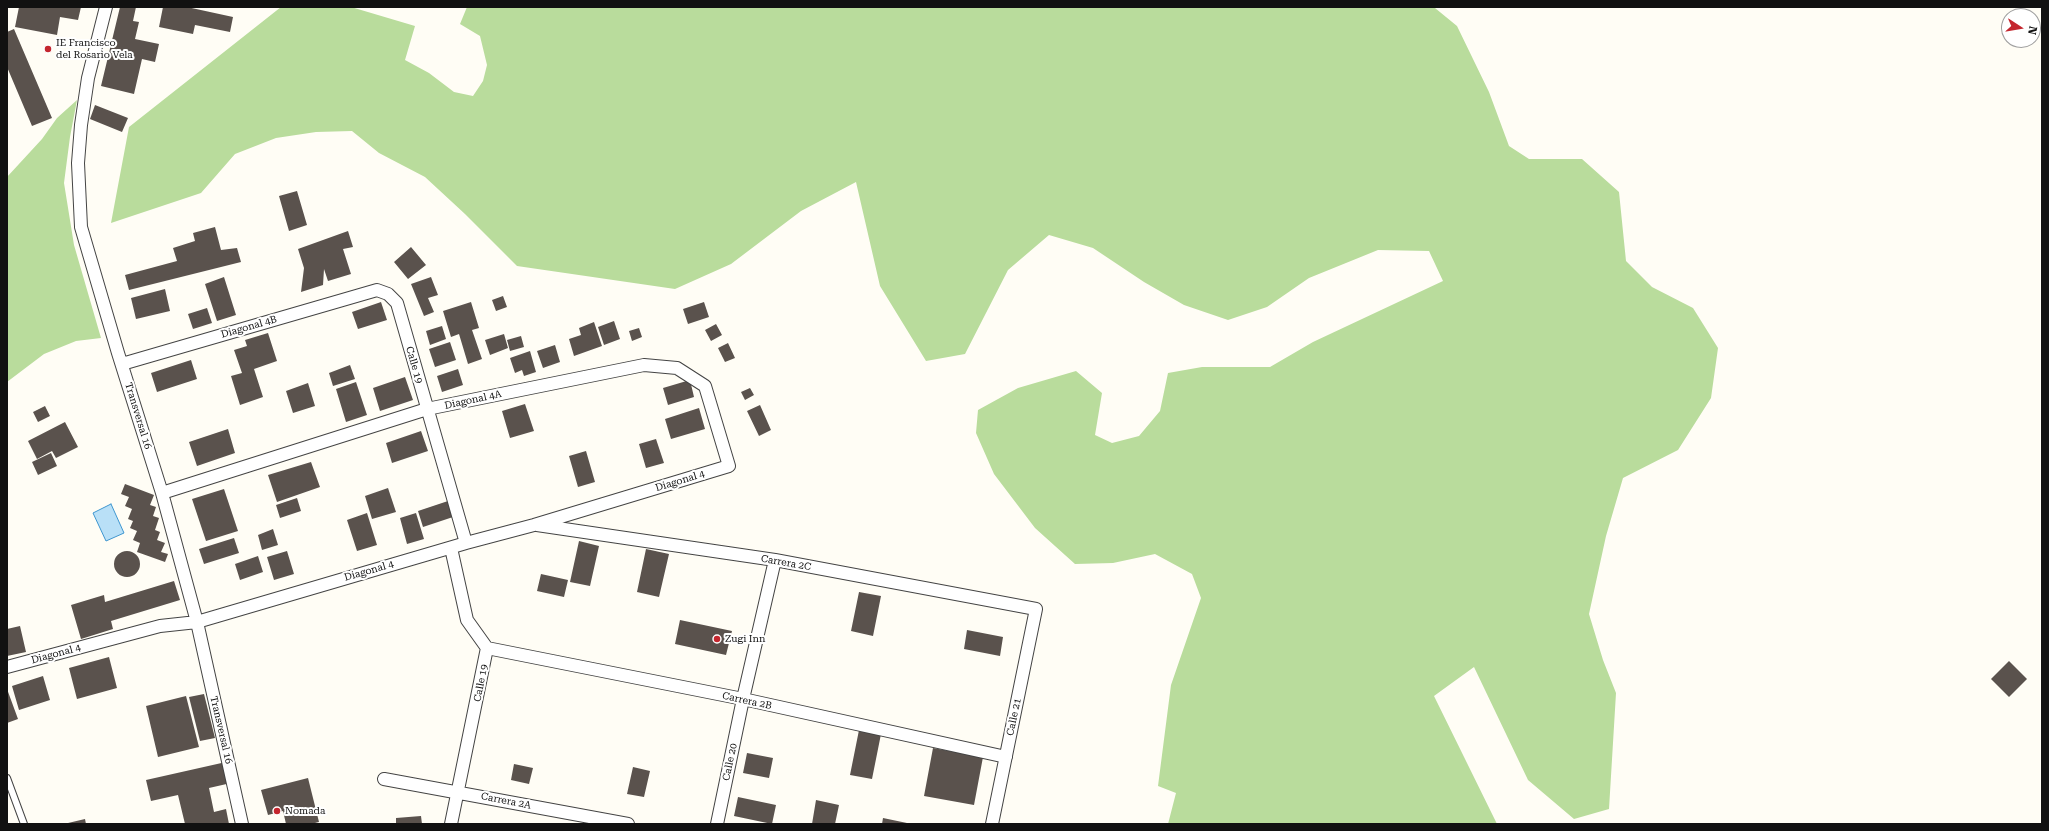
<!DOCTYPE html>
<html>
<head>
<meta charset="utf-8">
<style>
	body { margin:0 }
	#map { position:relative; width:2049px; height:831px; overflow:hidden; background:#fffdf5; font-family:"Roboto Serif",serif }
	canvas { display:block }
	.frame { position:absolute; inset:0; border:8px solid #111; pointer-events:none }
	.north { position:absolute; left:2001px; top:8px; width:40px; height:40px; box-sizing:border-box; background:#fff; border:1px solid #a0a0a0; border-radius:50%; rotate:102deg; font-size:11px; font-weight:700; line-height:16px; text-align:center; color:#111 }
	.north::after { content:''; display:block; margin:auto; width:14px; height:18px; background:#c4262e; clip-path:polygon(50% 0,100% 100%,50% 72%,0 100%) }
</style>
</head>
<body>
<div id="map">
<canvas width="2049" height="831"></canvas>
<div class="frame"></div>
<div class="north">N</div>
</div>
<script>
const g = document.querySelector('canvas').getContext('2d');
g.lineJoin = 'round';
function fill(path, color) { g.fillStyle = color; g.fill(path, 'evenodd'); }
const toPath = rows => new Path2D(rows.map(r => 'M' + r).join(''));
function trace(path, color, width, dash) { g.strokeStyle = color; g.lineWidth = width; g.lineCap = dash ? 'butt' : 'round'; g.setLineDash(dash || []); g.stroke(path); }
function drawText(font, color, halo, rows, align = 'center') {
  g.font = font + ' "Roboto Serif",serif'; g.lineWidth = 4; g.setLineDash([]); g.textBaseline = 'middle'; g.strokeStyle = halo; g.fillStyle = color; for (const [text, x, y, turn = 0] of rows) {
    g.save(); g.translate(x, y); g.rotate((+turn || 0) * Math.PI / 180); g.textAlign = isNaN(turn) ? turn : align; if (halo) g.strokeText(text, 0, 0); g.fillText(text, 0, 0); g.restore();
  }
}
const forest = toPath([
	[281,7,351,7,415,26,405,60,429,73,454,92,473,96,483,81,487,65,480,36,460,24,467,7,1429,7,1435,8,1457,26,1489,92,1509,146,1529,159,1582,159,1619,192,1626,261,1652,287,1693,308,1718,348,1711,398,1678,450,1623,478,1606,536,1589,614,1603,660,1616,693,1609,809,1574,819,1528,780,1474,667,1434,696,1497,824,1168,824,1176,793,1158,786,1171,685,1201,598,1192,574,1155,554,1113,563,1075,564,1035,528,994,474,976,433,978,410,1018,388,1076,371,1102,393,1095,435,1112,443,1139,436,1160,411,1168,373,1202,367,1270,367,1313,342,1443,281,1429,251,1378,250,1309,278,1267,307,1228,320,1184,305,1144,282,1093,248,1049,235,1008,270,965,354,926,361,880,286,856,182,801,211,731,264,675,289,517,266,465,214,425,177,379,153,352,131,316,132,276,138,235,154,201,193,111,223,129,127],
	[77,100,70,137,64,183,74,245,101,338,76,341,44,354,7,382,7,177,42,139,57,118]
]);
const water = toPath([
	[111,504,124,533,106,541,93,513,111,504]
]);
const building = toPath([
	[19,7,81,7,78,20,60,17,57,35,15,27],
	[120,7,136,7,133,21,139,22,135,39,159,44,155,62,142,59,134,94,101,86],
	[163,7,187,7,233,17,230,32,195,25,193,34,159,27],
	[14,29,52,118,32,126,7,67,7,32],
	[95,105,128,118,122,132,90,119],
	[297,191,307,225,289,231,279,196],
	[215,227,221,250,237,248,241,262,129,290,125,275,177,261,173,248,195,241,193,233],
	[348,231,353,247,343,249,351,274,328,281,324,269,323,285,301,292,304,268,298,249],
	[411,247,426,265,408,279,394,262],
	[224,277,236,315,217,321,205,284],
	[431,277,438,295,428,298,434,312,424,316,411,284],
	[165,289,170,311,136,319,131,298],
	[503,296,507,307,496,311,492,300],
	[381,302,387,320,358,329,352,312],
	[471,302,479,328,472,330,482,359,468,364,459,334,451,337,443,311],
	[704,302,709,317,688,324,683,309],
	[207,308,212,323,193,329,188,314],
	[614,321,620,339,604,345,598,327],
	[594,322,602,346,574,356,569,339,581,335,579,328],
	[716,324,722,335,711,341,705,330],
	[442,326,446,339,430,345,426,331],
	[639,328,642,337,632,341,629,331],
	[268,333,277,361,254,369,263,397,240,405,231,376,242,373,234,350,247,346,245,340],
	[504,334,508,348,490,355,485,340],
	[521,336,524,347,510,351,507,340],
	[450,342,456,360,435,367,429,349],
	[728,343,735,358,725,362,718,348],
	[555,345,560,362,543,368,537,351],
	[530,351,536,372,524,376,522,370,515,373,510,358],
	[191,360,197,379,157,392,151,373],
	[350,365,355,379,333,386,329,373],
	[458,369,463,385,442,392,437,376],
	[405,377,413,400,380,411,373,388],
	[690,380,694,397,668,405,663,388],
	[356,382,367,415,346,422,336,389],
	[308,383,315,406,293,413,286,391],
	[750,388,754,395,745,400,741,392],
	[525,404,534,431,510,438,502,411],
	[760,405,771,430,759,436,747,411],
	[45,406,50,416,38,422,33,412],
	[699,408,705,429,671,439,665,419],
	[65,422,78,447,56,458,52,451,37,459,28,441],
	[228,429,235,453,197,466,189,442],
	[421,431,428,451,392,463,386,443],
	[656,439,664,463,646,468,639,444],
	[586,451,595,482,578,487,569,456],
	[51,453,57,466,38,475,32,462],
	[311,462,320,487,277,502,268,475],
	[125,484,154,495,150,505,156,507,153,516,159,518,155,530,160,532,157,540,165,543,161,552,168,554,165,562,137,552,140,543,133,540,137,531,130,528,133,521,128,519,132,509,125,506,129,497,121,494],
	[388,488,396,512,372,519,365,496],
	[224,489,238,531,206,541,192,499],
	[297,498,301,511,280,518,276,505],
	[451,500,456,516,423,527,418,511],
	[367,513,377,545,357,551,347,520],
	[416,513,424,539,407,544,400,518],
	[273,529,278,545,262,550,258,535],
	[234,538,239,553,204,564,199,549],
	[579,541,599,546,590,586,570,582],
	[646,549,669,554,659,597,637,592],
	'114 564a13 13 0 1 1 26 0a13 13 0 1 1-26 0Z',
	[287,551,294,574,274,580,267,557],
	[258,556,263,572,240,580,235,564],
	[541,574,568,580,564,597,537,591],
	[174,581,180,600,111,621,113,629,81,639,71,605,104,595,105,602],
	[859,592,881,596,873,636,851,631],
	[680,620,732,631,726,655,675,644],
	[20,626,26,652,7,656,7,629],
	[967,630,1003,637,1000,656,964,649],
	[109,657,117,688,77,699,69,668],
	[2009,661,2027,679,2009,697,1991,679],
	[43,676,50,700,19,710,12,686],
	[7,689,18,719,7,723],
	[204,694,215,738,200,741,189,697],
	[186,696,199,747,158,757,146,706],
	[859,730,881,734,872,779,850,775],
	[933,748,983,757,974,805,924,796],
	[747,753,773,758,769,778,743,773],
	[226,762,231,783,209,788,214,812,226,809,229,824,185,824,178,795,151,801,146,780],
	[514,764,533,768,529,784,511,780],
	[633,767,650,771,644,797,627,794],
	[308,778,319,822,311,824,286,824,283,811,268,815,261,790],
	[738,797,776,805,772,824,734,816],
	[816,800,839,805,835,824,812,824],
	[421,816,422,824,396,824,396,818],
	[883,818,907,823,907,824,882,824],
	[85,819,86,824,68,824,68,823]
]);
const service = toPath([
	[7,778,24,824]
]);
const minor = toPath([
	[106,7,88,78,81,125,78,163,81,227,118,353,162,493,197,622,242,824],
	[122,364,377,290,388,294,397,303,466,543],
	[537,525,775,560,1036,609,992,824],
	[451,548,467,620,487,648,451,824],
	[487,648,743,699,1006,757],
	[7,667,160,626,197,622,466,543,534,525,729,466,705,386,677,368,644,365,427,409,162,493],
	[384,779,628,824],
	[717,824,743,699,775,560]
]);
const markers = [
	[48,49,4,"#c4262e"],
	[717,639,4,"#c4262e"],
	[277,811,4,"#c4262e"]
];
const poiNames = [
	["IE Francisco",56,43],
	["del Rosario Vela",56,55],
	["Zugi Inn",725,639],
	["Nomada",285,811]
];
const streetNames = [
	["Diagonal 4B",249,327,-16],
	["Calle 19",414,365,74],
	["Diagonal 4A",473,400,-12],
	["Transversal 16",138,416,73],
	["Diagonal 4",680,481,-17],
	["Carrera 2C",786,563,10],
	["Diagonal 4",369,571,-16],
	["Diagonal 4",56,654,-15],
	["Calle 19",481,683,-79],
	["Carrera 2B",747,701,12],
	["Calle 21",1014,717,-78],
	["Transversal 16",221,730,77],
	["Calle 20",730,762,-78],
	["Carrera 2A",506,801,11]
];
fill(forest, '#b9dc9c');
fill(water, '#b9e0f7');
trace(water, '#3f96cf', 1);
fill(building, '#5a524d');
trace(service, '#444', 8);
trace(minor, '#444', 14);
trace(service, '#fff', 6);
trace(minor, '#fff', 12);
for (const [x, y, r, color] of markers) { const dot = new Path2D(); dot.arc(x, y, r, 0, 2 * Math.PI); g.fillStyle = color; g.fill(dot); trace(dot, '#fff', 1.5); }
drawText('10px', '#111', '#fff', poiNames, 'left');
drawText('10px', '#111', '#fff', streetNames);
</script>
</body>
</html>
